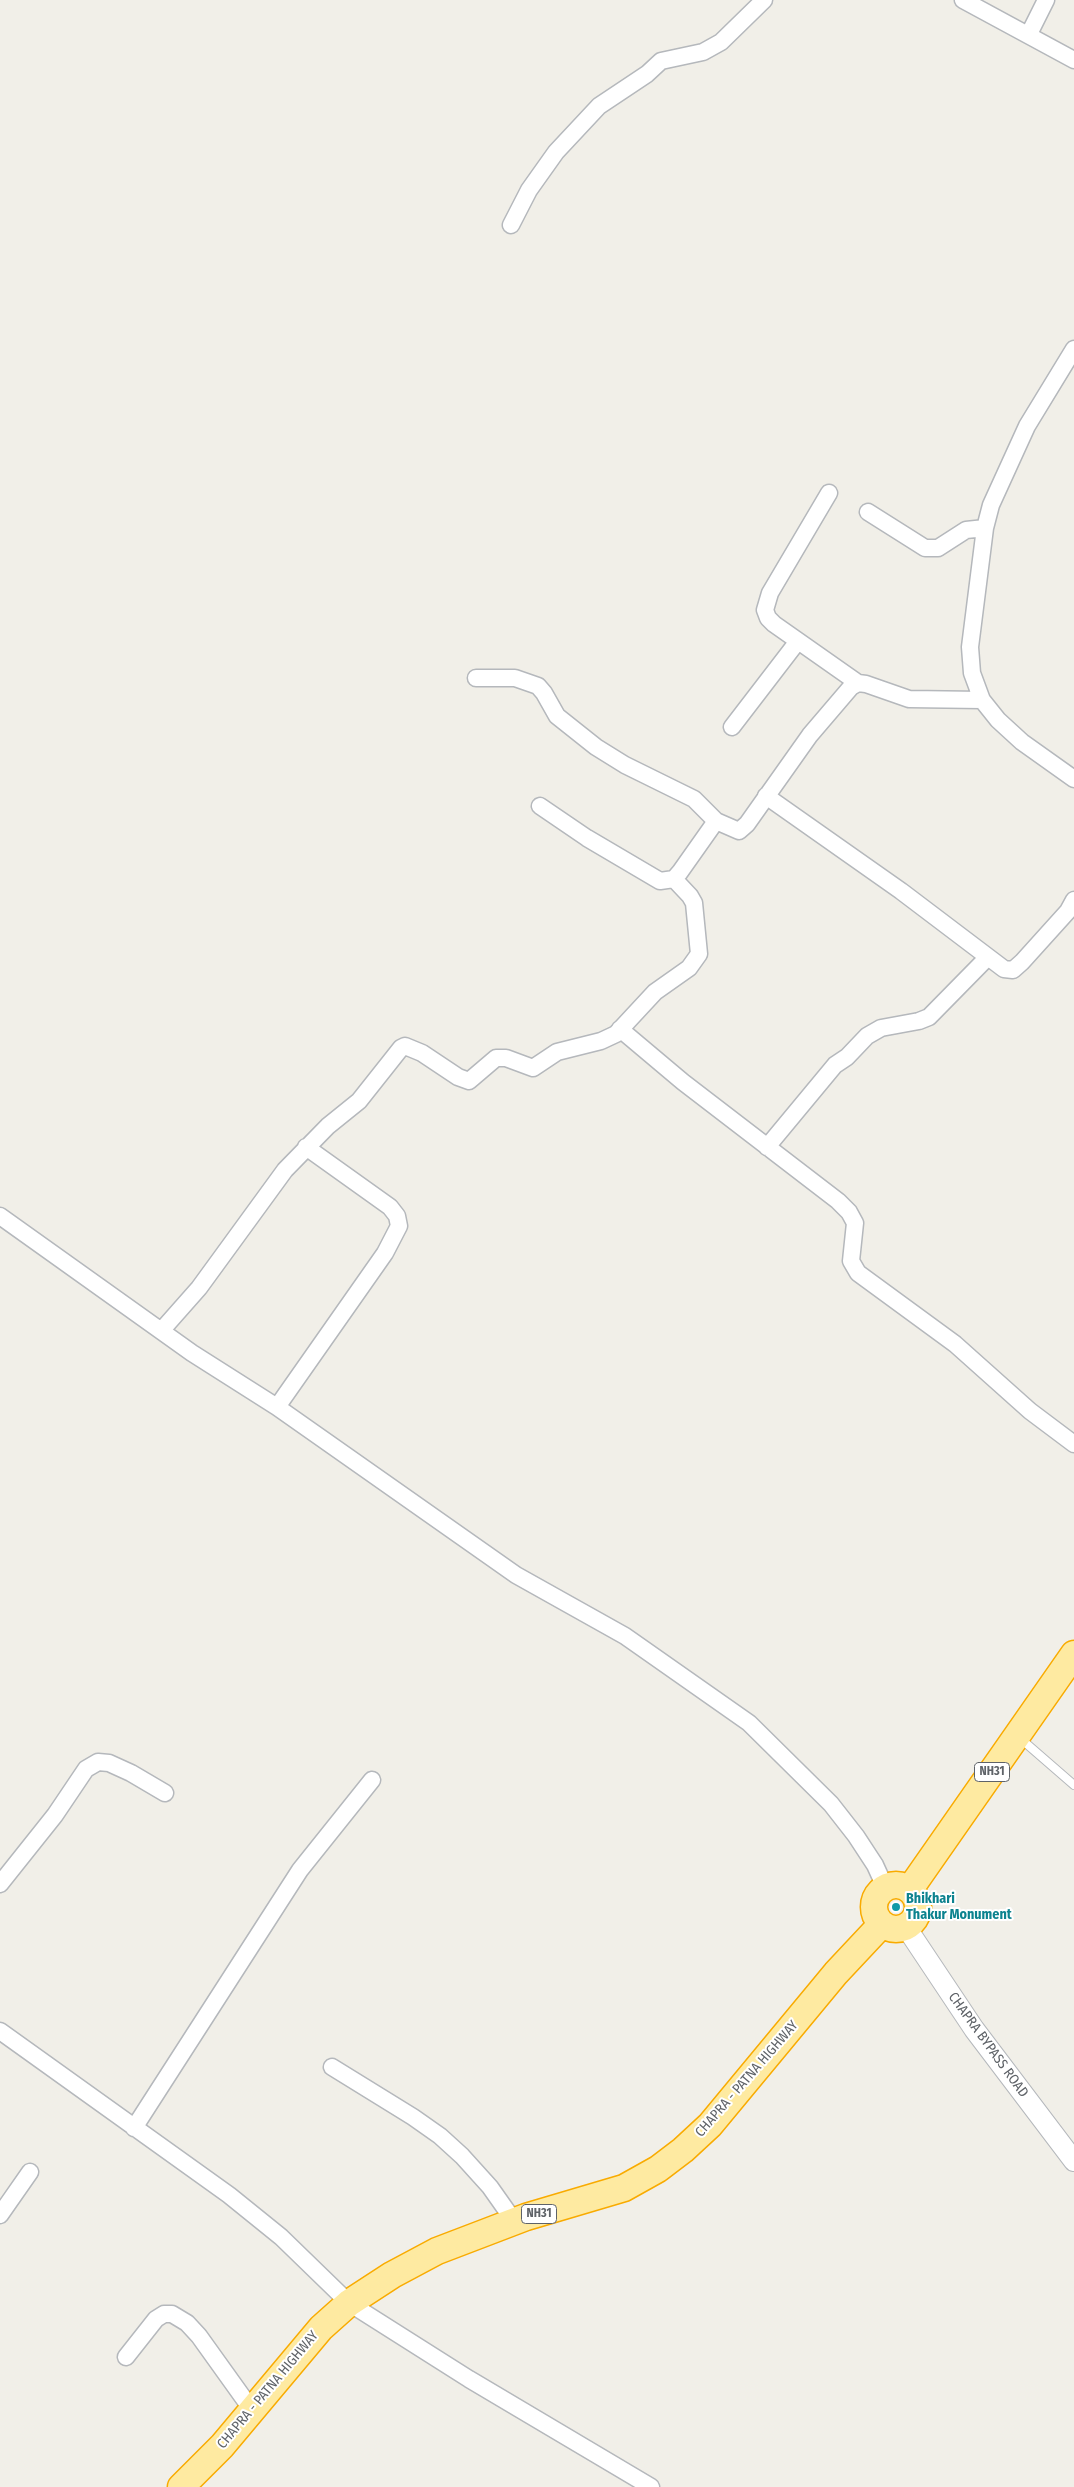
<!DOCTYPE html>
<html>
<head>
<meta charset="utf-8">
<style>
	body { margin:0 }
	canvas { display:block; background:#f1efe8 }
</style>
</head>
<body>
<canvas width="1074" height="2487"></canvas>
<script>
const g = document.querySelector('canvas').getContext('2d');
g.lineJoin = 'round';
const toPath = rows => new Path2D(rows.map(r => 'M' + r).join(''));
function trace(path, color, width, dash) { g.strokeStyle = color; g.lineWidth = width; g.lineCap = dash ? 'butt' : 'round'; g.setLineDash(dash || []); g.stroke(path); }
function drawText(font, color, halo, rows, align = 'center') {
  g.font = font + ' "Fira Sans Condensed",sans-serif'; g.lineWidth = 4; g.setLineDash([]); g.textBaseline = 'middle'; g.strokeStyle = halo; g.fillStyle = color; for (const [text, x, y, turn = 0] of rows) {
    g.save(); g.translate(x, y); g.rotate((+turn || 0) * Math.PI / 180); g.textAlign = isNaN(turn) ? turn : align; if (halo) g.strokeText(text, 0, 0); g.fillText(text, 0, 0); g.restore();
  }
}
const service = toPath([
	[1021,1739,1074,1785]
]);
const minor = toPath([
	[963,0,1074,60],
	[1029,34,1046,0],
	[511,225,529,190,556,152,599,106,647,74,661,61,703,52,721,42,764,0],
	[1074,349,1027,426,991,505,985,528,970,647,972,673,982,700,998,720,1022,742,1074,779],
	[829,493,770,593,765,610,768,618,774,624,858,683],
	[868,512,925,548,938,548,966,530,985,528],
	[476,678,515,678,538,686,544,693,557,716,596,747,625,765,694,799,716,821,739,831,747,824,810,735,851,687,858,683,866,684,909,699,982,700],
	[732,727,798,641],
	[766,796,901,891,1004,969,1013,970,1022,962,1068,911,1074,900],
	[540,806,587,838,660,881,674,879,680,872,716,821],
	[620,1029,683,1082,838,1201,849,1212,855,1223,851,1261,858,1273,955,1344,1030,1411,1074,1444],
	[767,1147,835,1065,847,1057,867,1036,881,1028,919,1021,929,1017,987,958],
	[0,1216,192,1353,277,1407,516,1575,625,1636,749,1723,831,1804,856,1836,875,1865,885,1887],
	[161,1331,199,1288,285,1170,328,1126,359,1101,401,1048,405,1046,422,1053,458,1077,469,1081,496,1058,506,1058,533,1068,557,1052,601,1041,616,1034,655,992,689,968,699,954,694,903,690,896,674,879],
	[277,1407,385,1253,399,1226,397,1216,390,1207,306,1147],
	[0,1884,55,1815,86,1769,98,1762,109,1763,131,1773,165,1793],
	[0,2031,229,2195,281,2237,349,2303,469,2379,651,2487],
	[332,2067,413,2117,440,2136,462,2156,490,2187,514,2221],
	[134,2128,300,1870,372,1780],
	[0,2215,30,2172],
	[126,2357,156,2319,164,2314,172,2314,187,2323,199,2336,252,2410]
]);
const tertiary = toPath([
	[906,1927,974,2029,1074,2161]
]);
const trunk = toPath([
	'874 1907a22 22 0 1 1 44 0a22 22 0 1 1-44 0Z',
	[910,1889,1074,1654],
	[181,2487,222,2446,321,2328,349,2303,392,2275,437,2251,526,2217,624,2188,658,2169,683,2150,710,2125,836,1973,881,1925]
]);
const markers = [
	[896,1907,5,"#0f9aa8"]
];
const shields = [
	[992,1772,35],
	[539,2214,35]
];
const shieldNames = [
	["NH31",992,1772],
	["NH31",539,2214]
];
const cultureNames = [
	["Bhikhari",906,1899],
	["Thakur Monument",906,1915]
];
const streetNames = [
	["CHAPRA BYPASS ROAD",988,2045,54],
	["CHAPRA - PATNA HIGHWAY",747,2079,-49],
	["CHAPRA - PATNA HIGHWAY",268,2390,-50]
];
trace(service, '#b5b8bc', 10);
trace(minor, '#b5b8bc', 19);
trace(tertiary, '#b5b8bc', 22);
trace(trunk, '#f9ab00', 29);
trace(service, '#fff', 8);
trace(minor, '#fff', 16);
trace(tertiary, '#fff', 20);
trace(trunk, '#feeaa1', 26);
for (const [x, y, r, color] of markers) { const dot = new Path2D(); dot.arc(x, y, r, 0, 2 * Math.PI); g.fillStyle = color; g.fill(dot); trace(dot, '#fff', 2); }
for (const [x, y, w] of shields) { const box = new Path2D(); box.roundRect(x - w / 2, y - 9.5, w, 19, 4); g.fillStyle = '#fff'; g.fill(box); trace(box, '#5f6368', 1); }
drawText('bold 12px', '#5f6368', null, shieldNames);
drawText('bold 14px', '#0d838f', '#fff', cultureNames, 'left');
drawText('14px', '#5f6368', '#fff', streetNames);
</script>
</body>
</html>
